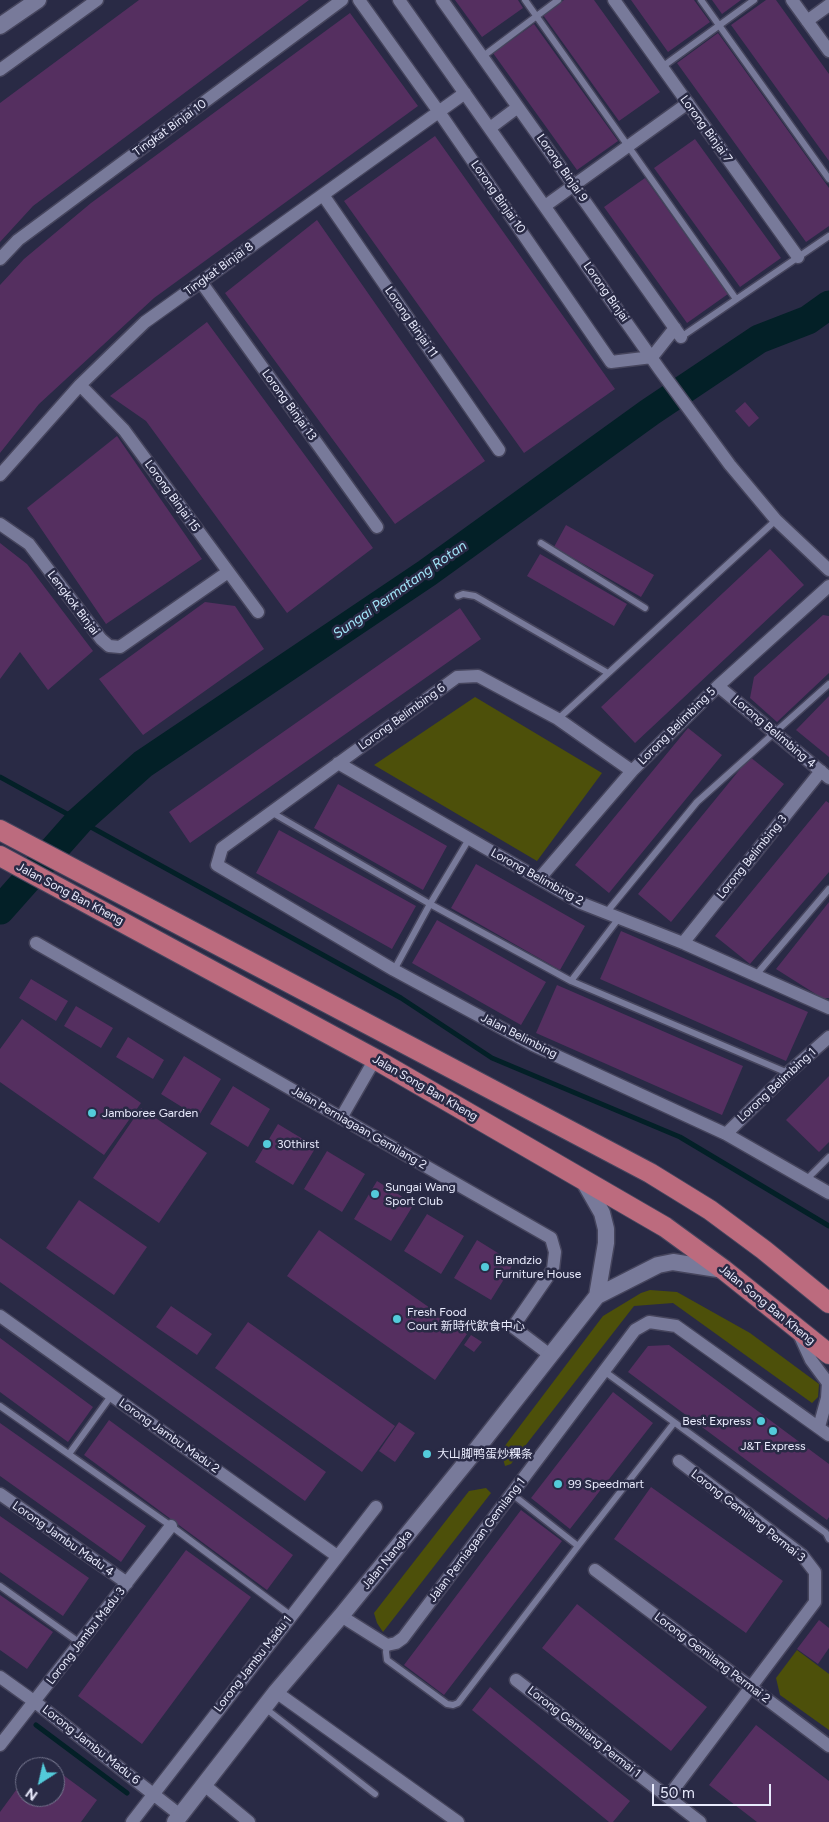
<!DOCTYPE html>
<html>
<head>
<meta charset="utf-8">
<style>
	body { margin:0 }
	#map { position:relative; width:829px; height:1822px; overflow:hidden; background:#292a45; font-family:Figtree,sans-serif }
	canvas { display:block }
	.north { position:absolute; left:15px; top:1757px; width:50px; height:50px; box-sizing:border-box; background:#292a45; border:1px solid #76778f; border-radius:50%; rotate:215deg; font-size:14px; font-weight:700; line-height:20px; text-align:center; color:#e9ebfd }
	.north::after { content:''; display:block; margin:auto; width:18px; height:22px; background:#53cbda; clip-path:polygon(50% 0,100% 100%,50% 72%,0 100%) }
	.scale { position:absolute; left:652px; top:1784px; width:119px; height:22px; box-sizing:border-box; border:2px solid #e9ebfd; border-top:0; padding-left:6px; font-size:15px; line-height:18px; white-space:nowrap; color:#e9ebfd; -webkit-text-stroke:4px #292a45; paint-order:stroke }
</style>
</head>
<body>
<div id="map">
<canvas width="829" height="1822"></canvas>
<div class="north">N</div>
<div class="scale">50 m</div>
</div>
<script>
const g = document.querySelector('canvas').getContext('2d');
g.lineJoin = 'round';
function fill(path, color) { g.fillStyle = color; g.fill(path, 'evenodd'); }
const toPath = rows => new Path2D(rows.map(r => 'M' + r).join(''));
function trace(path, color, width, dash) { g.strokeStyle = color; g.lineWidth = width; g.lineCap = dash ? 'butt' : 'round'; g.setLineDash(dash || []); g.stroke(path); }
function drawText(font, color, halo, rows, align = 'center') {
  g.font = font + ' Figtree,"Noto Sans SC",sans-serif'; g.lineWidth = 5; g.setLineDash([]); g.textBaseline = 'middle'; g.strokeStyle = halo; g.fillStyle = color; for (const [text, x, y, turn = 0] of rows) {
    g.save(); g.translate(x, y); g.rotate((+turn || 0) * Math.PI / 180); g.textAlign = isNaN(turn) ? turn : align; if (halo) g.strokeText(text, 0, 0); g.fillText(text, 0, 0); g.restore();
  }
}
const green = toPath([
	[475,697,602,773,537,861,374,765],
	[650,1290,677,1292,750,1333,819,1384,818,1397,812,1403,673,1303,634,1306,511,1464,505,1466,501,1451,603,1316,641,1293],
	[486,1488,491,1493,383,1632,377,1623,374,1613,469,1491],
	[797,1650,829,1674,829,1730,780,1695,776,1678]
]);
const stream = toPath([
	[0,777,401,998,492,1058,680,1137,829,1226],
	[36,1725,127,1793]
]);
const river = toPath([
	[0,910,79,821,143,764,427,573,650,412,759,339,808,320,829,305]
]);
const building = toPath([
	[139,0,309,0,33,206,0,242,0,103],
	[455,0,518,0,523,8,482,37],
	[564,0,594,0,660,92,619,121,543,15],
	[631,0,694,0,710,22,668,52],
	[712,0,741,0,722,14],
	[766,0,776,0,829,74,829,161,731,25],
	[350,13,418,106,154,298,39,404,0,453,0,285,24,259,91,203],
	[534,24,618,141,577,170,493,53],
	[718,33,829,188,829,226,806,242,677,63],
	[435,136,615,389,524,453,344,201],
	[695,139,781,258,740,287,654,168],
	[645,178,728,294,687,323,604,207],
	[317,220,485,461,395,524,225,293],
	[207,322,373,548,287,613,146,421,110,396],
	[745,402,759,418,749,427,735,411],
	[117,436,202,559,106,624,27,508],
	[566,525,654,575,641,597,554,547],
	[0,543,27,564,93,651,48,690,20,652,0,679],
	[770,549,804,585,635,743,601,707],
	[540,554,627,604,614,626,527,576],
	[205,602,235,606,264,649,143,735,99,679],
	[460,608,481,639,190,843,169,812],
	[823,615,829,616,829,673,777,722,750,698,754,677],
	[829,696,829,757,796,730],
	[688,728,722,755,609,893,575,865],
	[750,757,784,784,671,922,638,894],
	[338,784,447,846,423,890,314,828],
	[826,801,829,803,829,872,750,964,715,936],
	[279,830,416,906,392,949,256,873],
	[476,864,585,926,560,970,451,908],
	[829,902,829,998,822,998,776,969],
	[437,920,546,982,521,1025,412,963],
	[621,931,808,1012,786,1061,600,979],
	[31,979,68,1001,56,1021,19,998],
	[557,985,743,1066,722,1115,536,1033],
	[76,1006,113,1028,101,1048,64,1026],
	[22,1019,141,1103,104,1155,0,1082,0,1049],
	[128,1037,164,1060,153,1079,116,1057],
	[184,1056,221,1079,198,1117,161,1094],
	[829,1076,829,1142,819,1152,786,1120],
	[233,1086,270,1109,248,1147,210,1124],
	[141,1108,207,1153,159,1223,93,1178],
	[278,1124,316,1147,293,1185,255,1162],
	[327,1151,365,1174,342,1212,304,1189],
	[377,1181,414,1204,391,1241,354,1219],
	[79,1200,147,1247,114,1295,46,1248],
	[427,1214,464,1236,441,1274,404,1251],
	[319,1230,467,1334,435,1380,287,1276],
	[0,1238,326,1472,305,1501,0,1282],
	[477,1240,514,1263,491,1300,454,1278],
	[171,1306,212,1334,197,1355,156,1327],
	[248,1322,395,1426,362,1472,215,1368],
	[471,1335,482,1342,474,1352,464,1345],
	[0,1338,93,1407,68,1442,0,1392],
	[669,1345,829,1464,829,1517,827,1520,628,1372,648,1346],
	[613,1392,653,1423,570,1529,531,1498],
	[109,1420,293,1555,267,1590,84,1455],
	[399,1422,415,1433,395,1462,379,1451],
	[0,1423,146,1526,121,1562,0,1476],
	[651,1487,783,1581,746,1633,614,1539],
	[521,1510,562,1541,444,1695,404,1665],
	[0,1516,89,1578,63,1616,0,1572],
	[186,1550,251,1597,142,1744,78,1696],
	[0,1595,53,1632,27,1669,0,1650],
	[577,1604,707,1707,671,1751,542,1648],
	[819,1620,829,1628,829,1648,818,1664,797,1649],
	[490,1687,630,1801,613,1822,609,1822,472,1710],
	[756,1725,829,1781,829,1822,757,1822,709,1785],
	[39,1758,52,1767,33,1767],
	[55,1769,97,1800,81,1822,0,1822,0,1812,25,1778,25,1797,55,1797]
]);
const service = toPath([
	[525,0,736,299],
	[701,0,829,179],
	[482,57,558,0],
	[662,67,754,0],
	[681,337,829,236],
	[541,543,645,608],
	[458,596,463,594,475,596,608,673],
	[558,719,776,520],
	[271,812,430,904,571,981,788,1073],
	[606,913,697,802,829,684],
	[394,970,430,904,469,839],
	[756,975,829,889],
	[571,981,619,918],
	[806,1180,829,1157],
	[604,1371,826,1533,829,1539],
	[0,1406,171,1526,290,1615],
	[69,1454,111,1396],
	[512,1494,578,1546],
	[0,1586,80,1643],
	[387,1645,386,1652,387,1660,447,1704,453,1705,458,1703,578,1546,674,1423],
	[265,1708,375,1794]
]);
const minor = toPath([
	[359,0,439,112,611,362,652,357,675,328],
	[399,0,660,370,730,465,776,520,829,570],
	[442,0,681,337],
	[614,0,798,257],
	[792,0,829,51],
	[807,21,829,5],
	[0,70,97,0],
	[490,128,518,107],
	[323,195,499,450],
	[545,206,688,103],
	[0,259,18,240,342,0],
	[201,282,377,527],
	[80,385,124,430,258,612],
	[0,475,80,385,145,322,465,93],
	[0,524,29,544,101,639,109,646,120,647,228,572],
	[718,686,829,778],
	[338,763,581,903,683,943,829,1008],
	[632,771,558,719,478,676,457,677,222,848,217,865,394,970,533,1045,726,1134,829,1193],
	[539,879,632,771,718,686,829,586],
	[36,943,551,1238,555,1252,553,1269,513,1327,550,1355],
	[683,943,821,771],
	[341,1118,375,1059],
	[726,1134,788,1073,829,1037],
	[0,1316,337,1556],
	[799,1334,811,1360,828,1383,827,1398,819,1427],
	[0,1494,127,1583],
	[595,1570,829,1746],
	[341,1616,387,1645,396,1643,403,1638,635,1330,649,1322,676,1326,829,1435],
	[0,1677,35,1702,180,1815],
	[516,1680,700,1822],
	[276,1692,458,1822],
	[0,1745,171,1526],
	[203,1784,249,1822],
	[668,1797,815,1602,815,1572,802,1555,679,1461],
	[132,1822,376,1507]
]);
const tertiary = toPath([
	[0,26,38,0],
	[582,1178,602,1213,606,1229,606,1243,597,1296],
	[175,1822,276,1692,341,1616,476,1450,597,1296,658,1265,673,1262,724,1270]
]);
const primary = toPath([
	[0,830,650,1173,710,1210,764,1250,829,1303],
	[0,856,375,1059,665,1227,724,1270,829,1354]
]);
const markers = [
	[92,1113,5,"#53cbda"],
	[267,1144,5,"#53cbda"],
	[375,1194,5,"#53cbda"],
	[485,1267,5,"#53cbda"],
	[397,1319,5,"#53cbda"],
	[761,1421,5,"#53cbda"],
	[773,1431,5,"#53cbda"],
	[427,1454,5,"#53cbda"],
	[558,1484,5,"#53cbda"]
];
const streetNames = [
	["Tingkat Binjai 10",170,128,-36],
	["Lorong Binjai 7",706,129,54],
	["Lorong Binjai 9",562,168,55],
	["Lorong Binjai 10",498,197,55],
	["Tingkat Binjai 8",219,269,-36],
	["Lorong Binjai",606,292,55],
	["Lorong Binjai 11",411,322,55],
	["Lorong Binjai 13",289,405,54],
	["Lorong Binjai 15",172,496,54],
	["Lengkok Binjai",73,603,53],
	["Lorong Belimbing 6",402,717,-36],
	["Lorong Belimbing 5",677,726,-45],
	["Lorong Belimbing 4",774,732,40],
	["Lorong Belimbing 3",752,857,-51],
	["Lorong Belimbing 2",537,877,29],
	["Jalan Song Ban Kheng",70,894,28],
	["Jalan Belimbing",519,1036,27],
	["Lorong Belimbing 1",777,1085,-43],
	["Jalan Song Ban Kheng",425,1088,30],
	["Jalan Perniagaan Gemilang 2",359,1128,30],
	["Jalan Song Ban Kheng",767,1305,39],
	["Lorong Jambu Madu 2",169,1436,35],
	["Lorong Gemilang Permai 3",748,1516,38],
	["Lorong Jambu Madu 4",63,1539,35],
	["Jalan Perniagaan Gemilang 1",477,1540,-53],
	["Jalan Nangka",387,1560,-51],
	["Lorong Jambu Madu 3",86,1636,-52],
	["Lorong Gemilang Permai 2",712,1658,37],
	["Lorong Jambu Madu 1",253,1664,-52],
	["Lorong Gemilang Permai 1",584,1732,38],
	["Lorong Jambu Madu 6",91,1745,38]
];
const poiNames = [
	["Jamboree Garden",102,1113],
	["30thirst",277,1144],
	["Sungai Wang",385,1187],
	["Sport Club",385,1201],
	["Brandzio",495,1260],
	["Furniture House",495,1274],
	["Fresh Food",407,1312],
	["Court 新時代飲食中心",407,1326],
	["Best Express",751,1421,"right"],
	["J&T Express",773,1446,"center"],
	["大山脚鸭蛋炒粿条",437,1454],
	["99 Speedmart",568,1484]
];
const waterNames = [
	["Sungai Permatang Rotan",400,590,-35]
];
fill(green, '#4d500a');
trace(stream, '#032027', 5);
trace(river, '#032027', 29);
fill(building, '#552f60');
trace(service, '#46455d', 9);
trace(minor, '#46455d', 15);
trace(tertiary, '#46455d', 19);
trace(primary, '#46455d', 22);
trace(service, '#787a9a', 6);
trace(minor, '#787a9a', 12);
trace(tertiary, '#787a9a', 16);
trace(primary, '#bc6b7e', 20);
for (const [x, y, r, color] of markers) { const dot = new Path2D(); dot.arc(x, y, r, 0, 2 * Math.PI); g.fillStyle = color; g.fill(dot); trace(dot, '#292a45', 2); }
drawText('12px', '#e9ebfd', '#292a45', streetNames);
drawText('12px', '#e9ebfd', '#292a45', poiNames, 'left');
drawText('italic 14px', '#a2e6f9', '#292a45', waterNames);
</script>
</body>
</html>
